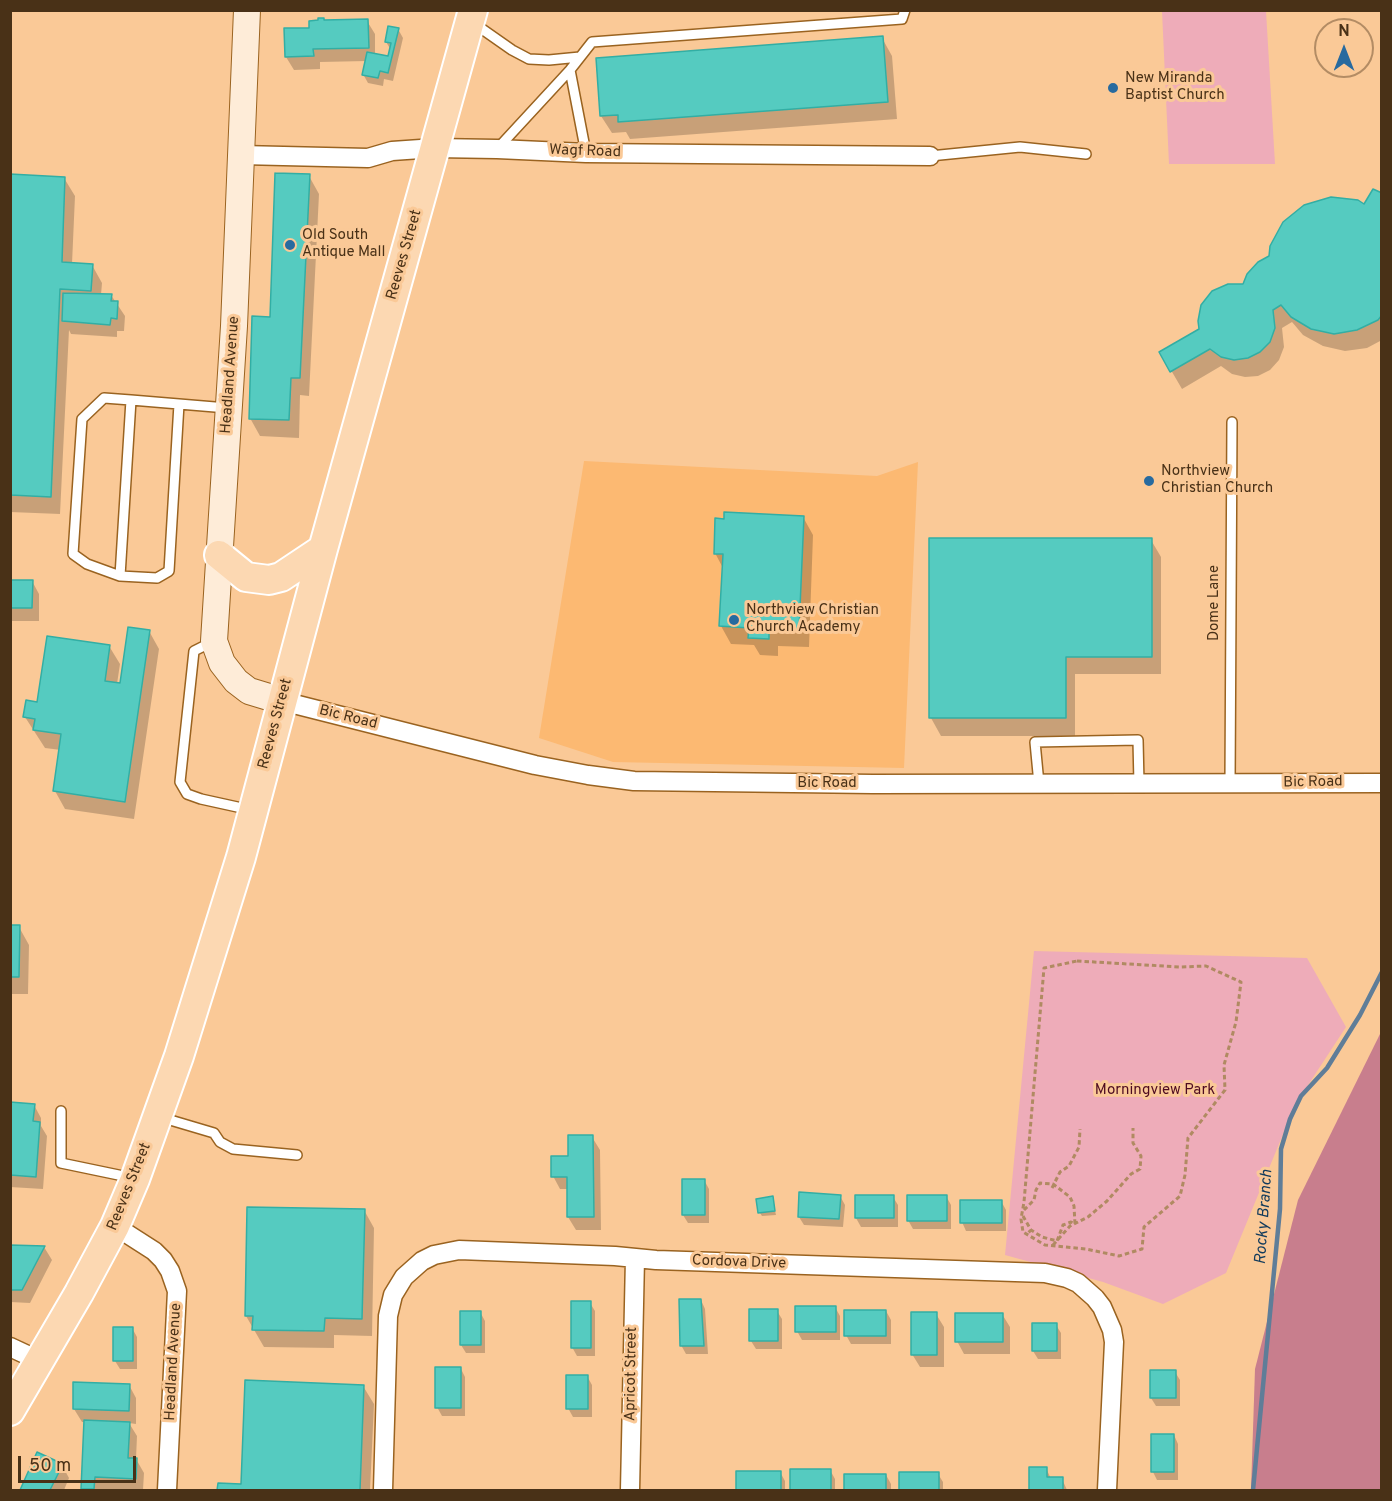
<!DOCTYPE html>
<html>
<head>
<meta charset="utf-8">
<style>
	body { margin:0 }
	#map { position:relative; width:1392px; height:1501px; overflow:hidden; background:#fac997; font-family:Overpass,sans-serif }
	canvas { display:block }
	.frame { position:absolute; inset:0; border:12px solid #493117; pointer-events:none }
	.north { position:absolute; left:1314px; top:18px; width:60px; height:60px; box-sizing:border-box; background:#fac997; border:2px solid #b38c64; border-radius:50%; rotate:0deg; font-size:16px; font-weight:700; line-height:24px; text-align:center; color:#493117 }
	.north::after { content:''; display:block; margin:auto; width:21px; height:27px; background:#276a9f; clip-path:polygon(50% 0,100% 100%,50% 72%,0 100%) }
	.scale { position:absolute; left:18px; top:1456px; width:118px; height:27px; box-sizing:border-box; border:3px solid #493117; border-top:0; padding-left:8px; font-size:18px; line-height:21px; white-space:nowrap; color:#493117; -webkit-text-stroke:4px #fac997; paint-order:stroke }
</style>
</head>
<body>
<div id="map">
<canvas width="1392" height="1501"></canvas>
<div class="frame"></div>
<div class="north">N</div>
<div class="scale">50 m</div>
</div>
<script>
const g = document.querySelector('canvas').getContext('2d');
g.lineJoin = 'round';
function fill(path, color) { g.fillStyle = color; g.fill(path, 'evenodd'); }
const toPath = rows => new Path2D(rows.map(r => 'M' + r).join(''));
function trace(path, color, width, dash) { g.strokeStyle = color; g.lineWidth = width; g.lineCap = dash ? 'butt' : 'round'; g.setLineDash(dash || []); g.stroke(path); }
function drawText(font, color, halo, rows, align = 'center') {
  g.font = font + ' Overpass,sans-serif'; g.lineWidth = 6; g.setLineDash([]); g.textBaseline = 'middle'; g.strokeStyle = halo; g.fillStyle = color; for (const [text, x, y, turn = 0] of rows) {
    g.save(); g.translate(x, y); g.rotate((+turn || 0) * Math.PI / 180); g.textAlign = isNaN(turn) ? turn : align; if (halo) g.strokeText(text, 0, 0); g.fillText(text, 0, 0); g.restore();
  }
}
const built = toPath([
	[584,461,877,476,918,462,904,768,613,762,539,738]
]);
const green = toPath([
	[1162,11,1266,11,1275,164,1169,164],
	[1034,951,1307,958,1346,1027,1295,1105,1226,1273,1163,1304,1103,1282,1005,1255]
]);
const forest = toPath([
	[1381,1032,1381,1490,1251,1490,1255,1369,1298,1200]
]);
const shadow = toPath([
	[382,10,406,10,406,12,383,11],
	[367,21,375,34,375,55,389,58,391,50,386,42,398,29,403,38,393,81,384,79,383,86,368,83,363,74,367,61,320,62,320,69,294,70,286,57,310,29,325,22],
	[882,38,892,56,897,119,630,139,626,132,612,133,601,116],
	[10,176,64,178,75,196,72,264,92,265,102,283,101,295,111,295,125,316,124,331,117,331,117,337,71,334,69,330,60,514,10,512],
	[309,176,319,194,309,396,300,395,299,438,260,436,250,418,271,319],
	[1382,196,1382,340,1367,348,1345,351,1323,346,1303,335,1292,322,1282,328,1284,347,1279,360,1270,370,1258,376,1245,377,1232,374,1221,366,1182,389,1161,353,1201,330,1244,285],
	[803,517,813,535,809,647,778,646,778,656,760,655,754,645,731,644,721,626,723,568,715,553],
	[1151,540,1161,557,1161,674,1075,674,1075,736,941,736,931,718],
	[10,581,32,581,39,594,39,621,10,621],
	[149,631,159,649,134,819,65,809,55,791,61,750,45,748,25,717,109,646,120,664,117,684,121,685],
	[10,927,19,927,29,945,28,994,10,994],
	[10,1104,34,1105,41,1118,41,1126,47,1136,43,1189,10,1187],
	[592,1137,600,1150,601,1230,576,1230,568,1217,568,1189,560,1189,553,1176,570,1157],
	[704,1180,709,1189,709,1223,688,1223,683,1215],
	[840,1196,845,1205,843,1227,804,1225,799,1217],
	[946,1196,951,1205,951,1229,913,1229,908,1220],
	[856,1197,893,1197,898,1205,898,1227,861,1227,856,1218],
	[772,1198,776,1215,762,1216,760,1213],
	[1001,1201,1006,1210,1006,1231,966,1231,962,1222],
	[364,1210,374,1228,372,1336,334,1335,334,1348,264,1347,246,1316],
	[10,1247,44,1247,52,1260,30,1303,10,1302],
	[701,1300,705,1309,708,1354,686,1354,681,1345],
	[590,1303,595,1311,595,1356,577,1356,572,1347],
	[835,1307,840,1316,840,1340,802,1340,797,1331],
	[777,1311,782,1319,782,1349,756,1349,751,1341],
	[886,1311,891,1320,891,1344,851,1344,846,1335],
	[480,1312,485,1321,485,1353,466,1353,461,1345],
	[936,1314,944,1327,944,1367,920,1367,912,1354],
	[1002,1314,1010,1327,1010,1354,964,1354,957,1341],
	[1056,1325,1061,1333,1061,1359,1038,1359,1033,1351],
	[132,1328,137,1337,137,1369,120,1369,115,1361],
	[461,1369,465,1377,465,1416,442,1416,437,1407],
	[1175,1372,1180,1380,1180,1406,1156,1406,1151,1398],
	[587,1376,592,1385,592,1417,573,1417,568,1408],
	[129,1385,136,1398,136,1424,129,1423,137,1436,136,1459,144,1473,143,1490,83,1490,85,1422,82,1422,74,1409],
	[363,1386,374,1404,370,1490,219,1490,219,1484,242,1485],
	[1174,1435,1178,1444,1178,1480,1157,1480,1153,1472],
	[38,1454,62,1465,69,1478,64,1490,21,1490],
	[1030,1468,1046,1468,1051,1479,1062,1479,1067,1490,1030,1490],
	[791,1470,830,1470,835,1479,835,1490,792,1490],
	[738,1472,780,1472,785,1481,785,1490,738,1490],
	[900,1474,938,1474,943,1482,943,1490,900,1490],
	[846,1475,886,1475,891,1484,891,1490,846,1490]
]);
const stream = toPath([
	[1253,1490,1280,1209,1281,1149,1290,1119,1301,1096,1327,1068,1360,1015,1382,972]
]);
const building = toPath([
	[318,18,324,18,324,20,368,19,369,48,313,49,314,56,285,57,284,28,309,28,309,21,318,20,318,18],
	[388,26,399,28,388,73,380,71,378,78,362,75,367,52,388,56,391,43,385,42,388,26],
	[883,36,888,102,618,122,618,115,600,116,596,58,883,36],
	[275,173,310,174,300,378,291,378,289,420,249,419,252,316,270,317,275,173],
	[10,174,65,177,62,262,93,264,91,291,60,289,51,497,10,495,10,174],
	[1373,189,1382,193,1382,315,1378,320,1357,330,1334,334,1311,329,1291,317,1281,305,1273,310,1275,328,1270,342,1260,352,1248,358,1234,360,1221,357,1210,349,1170,372,1159,352,1199,329,1198,321,1201,305,1212,291,1228,284,1243,284,1247,274,1258,262,1269,256,1270,246,1283,222,1304,205,1331,197,1358,200,1364,204,1373,189],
	[63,293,112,294,111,301,118,301,117,319,111,318,110,325,62,321,63,293],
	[724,512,804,516,799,630,769,629,769,639,748,638,749,628,719,626,723,554,714,554,715,518,724,519,724,512],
	[929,538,1152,538,1152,657,1066,657,1066,718,929,718,929,538],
	[10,580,33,580,32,608,10,608,10,580],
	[128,627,150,630,125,802,53,791,61,734,33,730,35,719,23,717,26,700,37,702,47,636,110,645,105,681,120,683,128,627],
	[10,925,20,925,19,977,10,977,10,925],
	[10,1102,35,1104,33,1121,40,1122,36,1177,10,1175,10,1102],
	[568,1135,593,1135,594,1217,567,1217,567,1177,551,1177,551,1156,568,1156,568,1135],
	[682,1179,705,1179,705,1215,682,1215,682,1179],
	[799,1192,841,1195,839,1219,798,1217,799,1192],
	[855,1195,894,1195,894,1218,855,1218,855,1195],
	[907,1195,947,1195,947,1221,907,1221,907,1195],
	[773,1196,775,1211,758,1213,756,1199,773,1196],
	[960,1200,1002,1200,1002,1223,960,1223,960,1200],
	[247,1207,365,1209,362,1319,325,1318,324,1331,252,1330,253,1316,245,1316,247,1207],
	[10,1245,45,1246,22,1290,10,1290,10,1245],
	[679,1299,701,1299,704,1346,680,1346,679,1299],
	[571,1301,591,1301,591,1348,571,1348,571,1301],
	[795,1306,836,1306,836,1332,795,1332,795,1306],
	[749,1309,778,1309,778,1341,749,1341,749,1309],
	[844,1310,886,1310,886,1336,844,1336,844,1310],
	[460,1311,481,1311,481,1345,460,1345,460,1311],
	[911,1312,937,1312,937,1355,911,1355,911,1312],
	[955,1313,1003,1313,1003,1342,955,1342,955,1313],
	[1032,1323,1057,1323,1057,1351,1032,1351,1032,1323],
	[113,1327,133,1327,133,1361,113,1361,113,1327],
	[435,1367,461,1367,461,1408,435,1408,435,1367],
	[1150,1370,1176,1370,1176,1398,1150,1398,1150,1370],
	[566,1375,588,1375,588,1409,566,1409,566,1375],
	[245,1380,364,1385,360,1490,217,1490,218,1483,241,1484,245,1380],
	[73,1382,130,1384,129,1411,73,1409,73,1382],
	[84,1420,130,1422,128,1458,137,1458,136,1479,95,1477,94,1489,81,1489,84,1420],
	[1151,1434,1174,1434,1174,1472,1151,1472,1151,1434],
	[37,1452,63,1464,50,1490,20,1490,37,1452],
	[1029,1467,1047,1467,1047,1477,1063,1477,1063,1490,1029,1490,1029,1467],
	[790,1469,831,1469,831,1490,790,1490,790,1469],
	[736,1471,781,1471,781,1490,736,1490,736,1471],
	[899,1472,939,1472,939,1490,899,1490,899,1472],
	[844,1474,886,1474,886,1490,844,1490,844,1474]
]);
const path = toPath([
	[1077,961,1180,967,1206,966,1241,982,1236,1022,1224,1065,1225,1090,1188,1138,1185,1175,1180,1196,1144,1227,1142,1249,1119,1256,1086,1249,1045,1245,1023,1232,1021,1219,1024,1202,1044,968,1077,961],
	[1052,1188,1060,1172,1069,1166,1079,1147,1080,1129],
	[1024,1210,1034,1200,1036,1190,1040,1183,1053,1184,1070,1197,1074,1206,1075,1224,1071,1222,1063,1225,1057,1241,1042,1237,1031,1230],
	[1023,1216,1031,1230,1027,1234],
	[1053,1245,1070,1226,1088,1217,1107,1201,1131,1174,1140,1169,1141,1156,1133,1143,1133,1128]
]);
const lane = toPath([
	[472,22,512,50,529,59,549,60,580,57],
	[570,70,586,153],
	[498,148,570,70,592,42,902,19,905,10],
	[930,156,1020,147,1086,154],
	[131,400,120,576,87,564,73,554,82,419,104,398,131,400,227,408],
	[120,576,157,578,169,571,179,404],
	[212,642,194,651,180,782,187,794,201,799,251,810],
	[1039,784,1035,742,1138,740,1139,784],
	[1230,784,1232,422],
	[61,1111,61,1163,133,1178],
	[160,1117,214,1133,220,1142,233,1149,297,1155]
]);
const street = toPath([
	[241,155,368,158,392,151,435,148,497,149,586,153,930,156],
	[282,701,535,765,588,775,634,781,873,784,1382,783],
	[115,1226,154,1251,163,1260,170,1271,177,1291,167,1490],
	[10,1347,40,1361],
	[383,1490,388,1316,393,1295,404,1277,422,1261,434,1255,459,1250,615,1256,656,1260,1045,1273,1067,1278,1078,1283,1095,1298,1102,1307,1112,1330,1114,1342,1107,1490],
	[630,1490,635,1258]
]);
const secondary = toPath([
	[247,10,234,326,214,641,222,663,236,681,249,691,282,701]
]);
const primary = toPath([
	[219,555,246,577,269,580,281,577,323,549],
	[10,1411,79,1293,115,1226,135,1179,179,1056,241,857,323,549,473,10]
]);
const markers = [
	[1113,88,6,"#276a9f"],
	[290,245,6,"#276a9f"],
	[1149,481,6,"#276a9f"],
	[734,620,6,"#276a9f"]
];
const poiNames = [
	["New Miranda",1125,79],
	["Baptist Church",1125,96],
	["Old South",302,236],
	["Antique Mall",302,253],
	["Northview",1161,472],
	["Christian Church",1161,489],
	["Northview Christian",746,611],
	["Church Academy",746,628]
];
const streetNames = [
	["Wagf Road",585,152,2],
	["Reeves Street",405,255,-74],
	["Headland Avenue",231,375,-86],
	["Dome Lane",1215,603,-90],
	["Bic Road",348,718,14],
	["Reeves Street",276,724,-75],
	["Bic Road",1313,783,-1],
	["Bic Road",827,784],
	["Reeves Street",130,1187,-68],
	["Cordova Drive",739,1263,2],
	["Headland Avenue",174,1362,-87],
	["Apricot Street",632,1374,-89]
];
const parkNames = [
	["Morningview Park",1155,1091]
];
const waterNames = [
	["Rocky Branch",1265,1217,-86]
];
fill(built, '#fcb972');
fill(green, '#eeacb9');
fill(forest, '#c87e8d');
fill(shadow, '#0003');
trace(stream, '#5f7d98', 4.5);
fill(building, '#55cbc0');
trace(building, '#32aea4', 1.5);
trace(lane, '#9a6320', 12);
trace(street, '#9a6320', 21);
trace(secondary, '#9a6320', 28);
trace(primary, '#fff', 32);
trace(path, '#b08a62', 3, [4.5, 3]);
trace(lane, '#fff', 9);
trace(street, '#fff', 18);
trace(secondary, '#feecd8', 26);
trace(primary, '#fcd8b2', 28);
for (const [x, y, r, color] of markers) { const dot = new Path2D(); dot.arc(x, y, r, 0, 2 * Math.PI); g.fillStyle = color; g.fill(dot); trace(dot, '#fac997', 2); }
drawText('15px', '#493117', '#fac997', poiNames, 'left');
drawText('15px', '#493117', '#fac997', streetNames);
drawText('15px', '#4e0b21', '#fac997', parkNames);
drawText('italic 16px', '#123b5c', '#fac997', waterNames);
</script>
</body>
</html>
